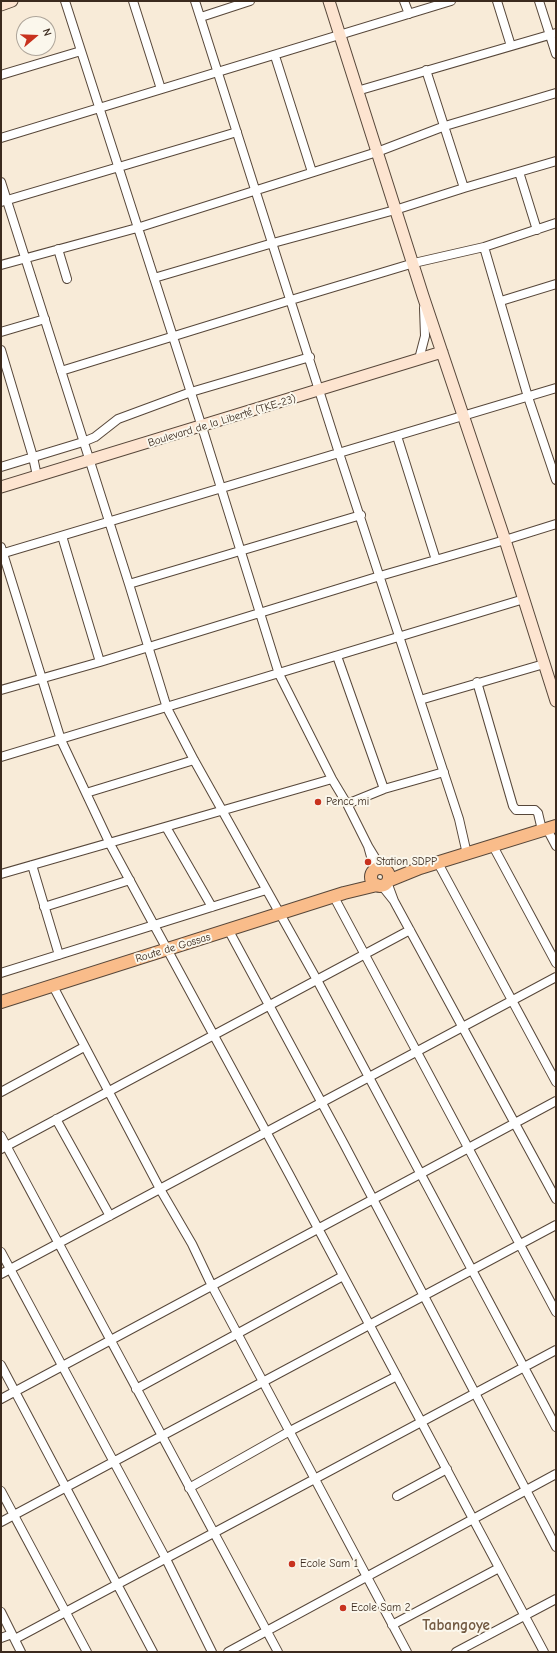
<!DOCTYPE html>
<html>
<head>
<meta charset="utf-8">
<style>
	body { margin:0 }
	#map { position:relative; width:557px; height:1653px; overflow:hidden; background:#f8ebd8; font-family:"Comic Neue",sans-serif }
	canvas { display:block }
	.frame { position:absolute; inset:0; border:2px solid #3b2a1e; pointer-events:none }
	.north { position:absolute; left:16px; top:16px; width:40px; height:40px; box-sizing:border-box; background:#fbf7ec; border:1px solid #aea59a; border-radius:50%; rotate:71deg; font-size:11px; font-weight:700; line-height:16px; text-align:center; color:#3b2a1e }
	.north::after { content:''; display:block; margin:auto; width:14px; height:18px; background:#c8321e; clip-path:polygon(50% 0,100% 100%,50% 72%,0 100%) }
</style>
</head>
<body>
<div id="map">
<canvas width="557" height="1653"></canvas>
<div class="frame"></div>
<div class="north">N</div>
</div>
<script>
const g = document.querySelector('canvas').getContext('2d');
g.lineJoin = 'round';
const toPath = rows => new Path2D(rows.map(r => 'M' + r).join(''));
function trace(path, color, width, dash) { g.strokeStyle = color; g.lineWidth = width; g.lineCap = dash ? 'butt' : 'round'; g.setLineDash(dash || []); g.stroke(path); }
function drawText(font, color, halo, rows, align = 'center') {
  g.font = font + ' "Comic Neue",sans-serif'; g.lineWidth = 4; g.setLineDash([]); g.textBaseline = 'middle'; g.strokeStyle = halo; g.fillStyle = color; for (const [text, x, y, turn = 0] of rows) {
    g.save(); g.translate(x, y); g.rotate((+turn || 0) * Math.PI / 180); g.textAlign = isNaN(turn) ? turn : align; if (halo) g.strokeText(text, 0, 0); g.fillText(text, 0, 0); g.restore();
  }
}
const street = toPath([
	[65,1,202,427,279,674,332,779,347,804,368,846],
	[133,1,161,89],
	[195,1,339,453,459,819,467,854],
	[404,1,409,14],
	[497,1,511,46],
	[539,1,556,54],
	[201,17,250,1],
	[275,56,312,172],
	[426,70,464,188],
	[1,75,81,51],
	[357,91,556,33],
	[1,138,451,1],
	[519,172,537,230],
	[1,182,129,584,167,708,194,760,317,980,556,1427],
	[1,202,237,132],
	[484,247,528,397,556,480],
	[58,249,67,279],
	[1,265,137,228,377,152,445,126,556,93],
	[154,278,273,243,395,210,464,188,556,161],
	[501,301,556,284],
	[1,332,45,319],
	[1,350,33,457,37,476],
	[419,359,425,336,424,308],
	[61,371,291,300,414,263,484,247,556,223],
	[397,436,436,560],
	[1,467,83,442,95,437,118,419,191,392,310,357],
	[62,536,100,662],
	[1,547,61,740,110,844,289,1174,544,1652],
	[1,554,556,388],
	[129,584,361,515],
	[337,656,384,789],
	[477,682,513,806,516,810,535,810,538,813,542,830],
	[1,690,100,662,380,576,505,540,556,524],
	[420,700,544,664],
	[1,757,524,599],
	[86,793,194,760],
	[347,804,384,789,444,772],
	[166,827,212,907],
	[547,829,556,846],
	[493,846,556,963],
	[438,863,556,1082],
	[32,865,59,955],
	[375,871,368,846,382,869],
	[1,874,332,779],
	[382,886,394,901,387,882],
	[334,897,556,1312],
	[394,901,556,1199],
	[44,907,130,880],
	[229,931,344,1144,556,1547],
	[1,973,266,890],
	[53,986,160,1189,192,1244,212,1286,407,1652],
	[1,1092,84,1047],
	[56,1119,110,1216],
	[1,1136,278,1652],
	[1,1149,410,930],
	[1,1252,166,1559,212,1652],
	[1,1274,556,977],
	[1,1365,153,1652],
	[136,1389,343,1276],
	[1,1399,556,1101],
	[189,1488,290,1431,397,1376],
	[1,1491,87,1652],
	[397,1496,447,1469],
	[1,1522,556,1225],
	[1,1612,21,1652],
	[392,1625,499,1568],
	[1,1638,12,1634],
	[15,1639,556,1350],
	[228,1652,556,1474],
	[456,1652,556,1599]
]);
const secondary = toPath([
	[329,1,423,296,505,540,556,701],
	[1,5,12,1],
	[1,487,442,352]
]);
const primary = toPath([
	'371 877a9 9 0 1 1 18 0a9 9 0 1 1-18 0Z',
	[388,881,420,868,556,826],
	[1,1002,344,893,377,885]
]);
const markers = [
	[318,802,4,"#c8321e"],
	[368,862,4,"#c8321e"],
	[292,1564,4,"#c8321e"],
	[343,1608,4,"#c8321e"]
];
const streetNames = [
	["Boulevard de la Liberté (TKE-23)",222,421,-17],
	["Route de Gossas",173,948,-17]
];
const poiNames = [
	["Pencc mi",326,802],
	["Station SDPP",376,862],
	["Ecole Sam 1",300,1564],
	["Ecole Sam 2",351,1608]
];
const districtNames = [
	["Tabangoye",456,1626]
];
trace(street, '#57473a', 10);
trace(secondary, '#57473a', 13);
trace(primary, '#57473a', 14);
trace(street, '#fff', 8);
trace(secondary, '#fde4d0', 11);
trace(primary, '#f9bc8a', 12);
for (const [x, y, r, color] of markers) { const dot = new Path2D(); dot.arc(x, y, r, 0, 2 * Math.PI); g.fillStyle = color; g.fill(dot); trace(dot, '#fbf7ec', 1.5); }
drawText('11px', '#3b2a1e', '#fbf7ec', streetNames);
drawText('11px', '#3b2a1e', '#fbf7ec', poiNames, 'left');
drawText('bold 15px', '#705840', '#fbf7ec', districtNames);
</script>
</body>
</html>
